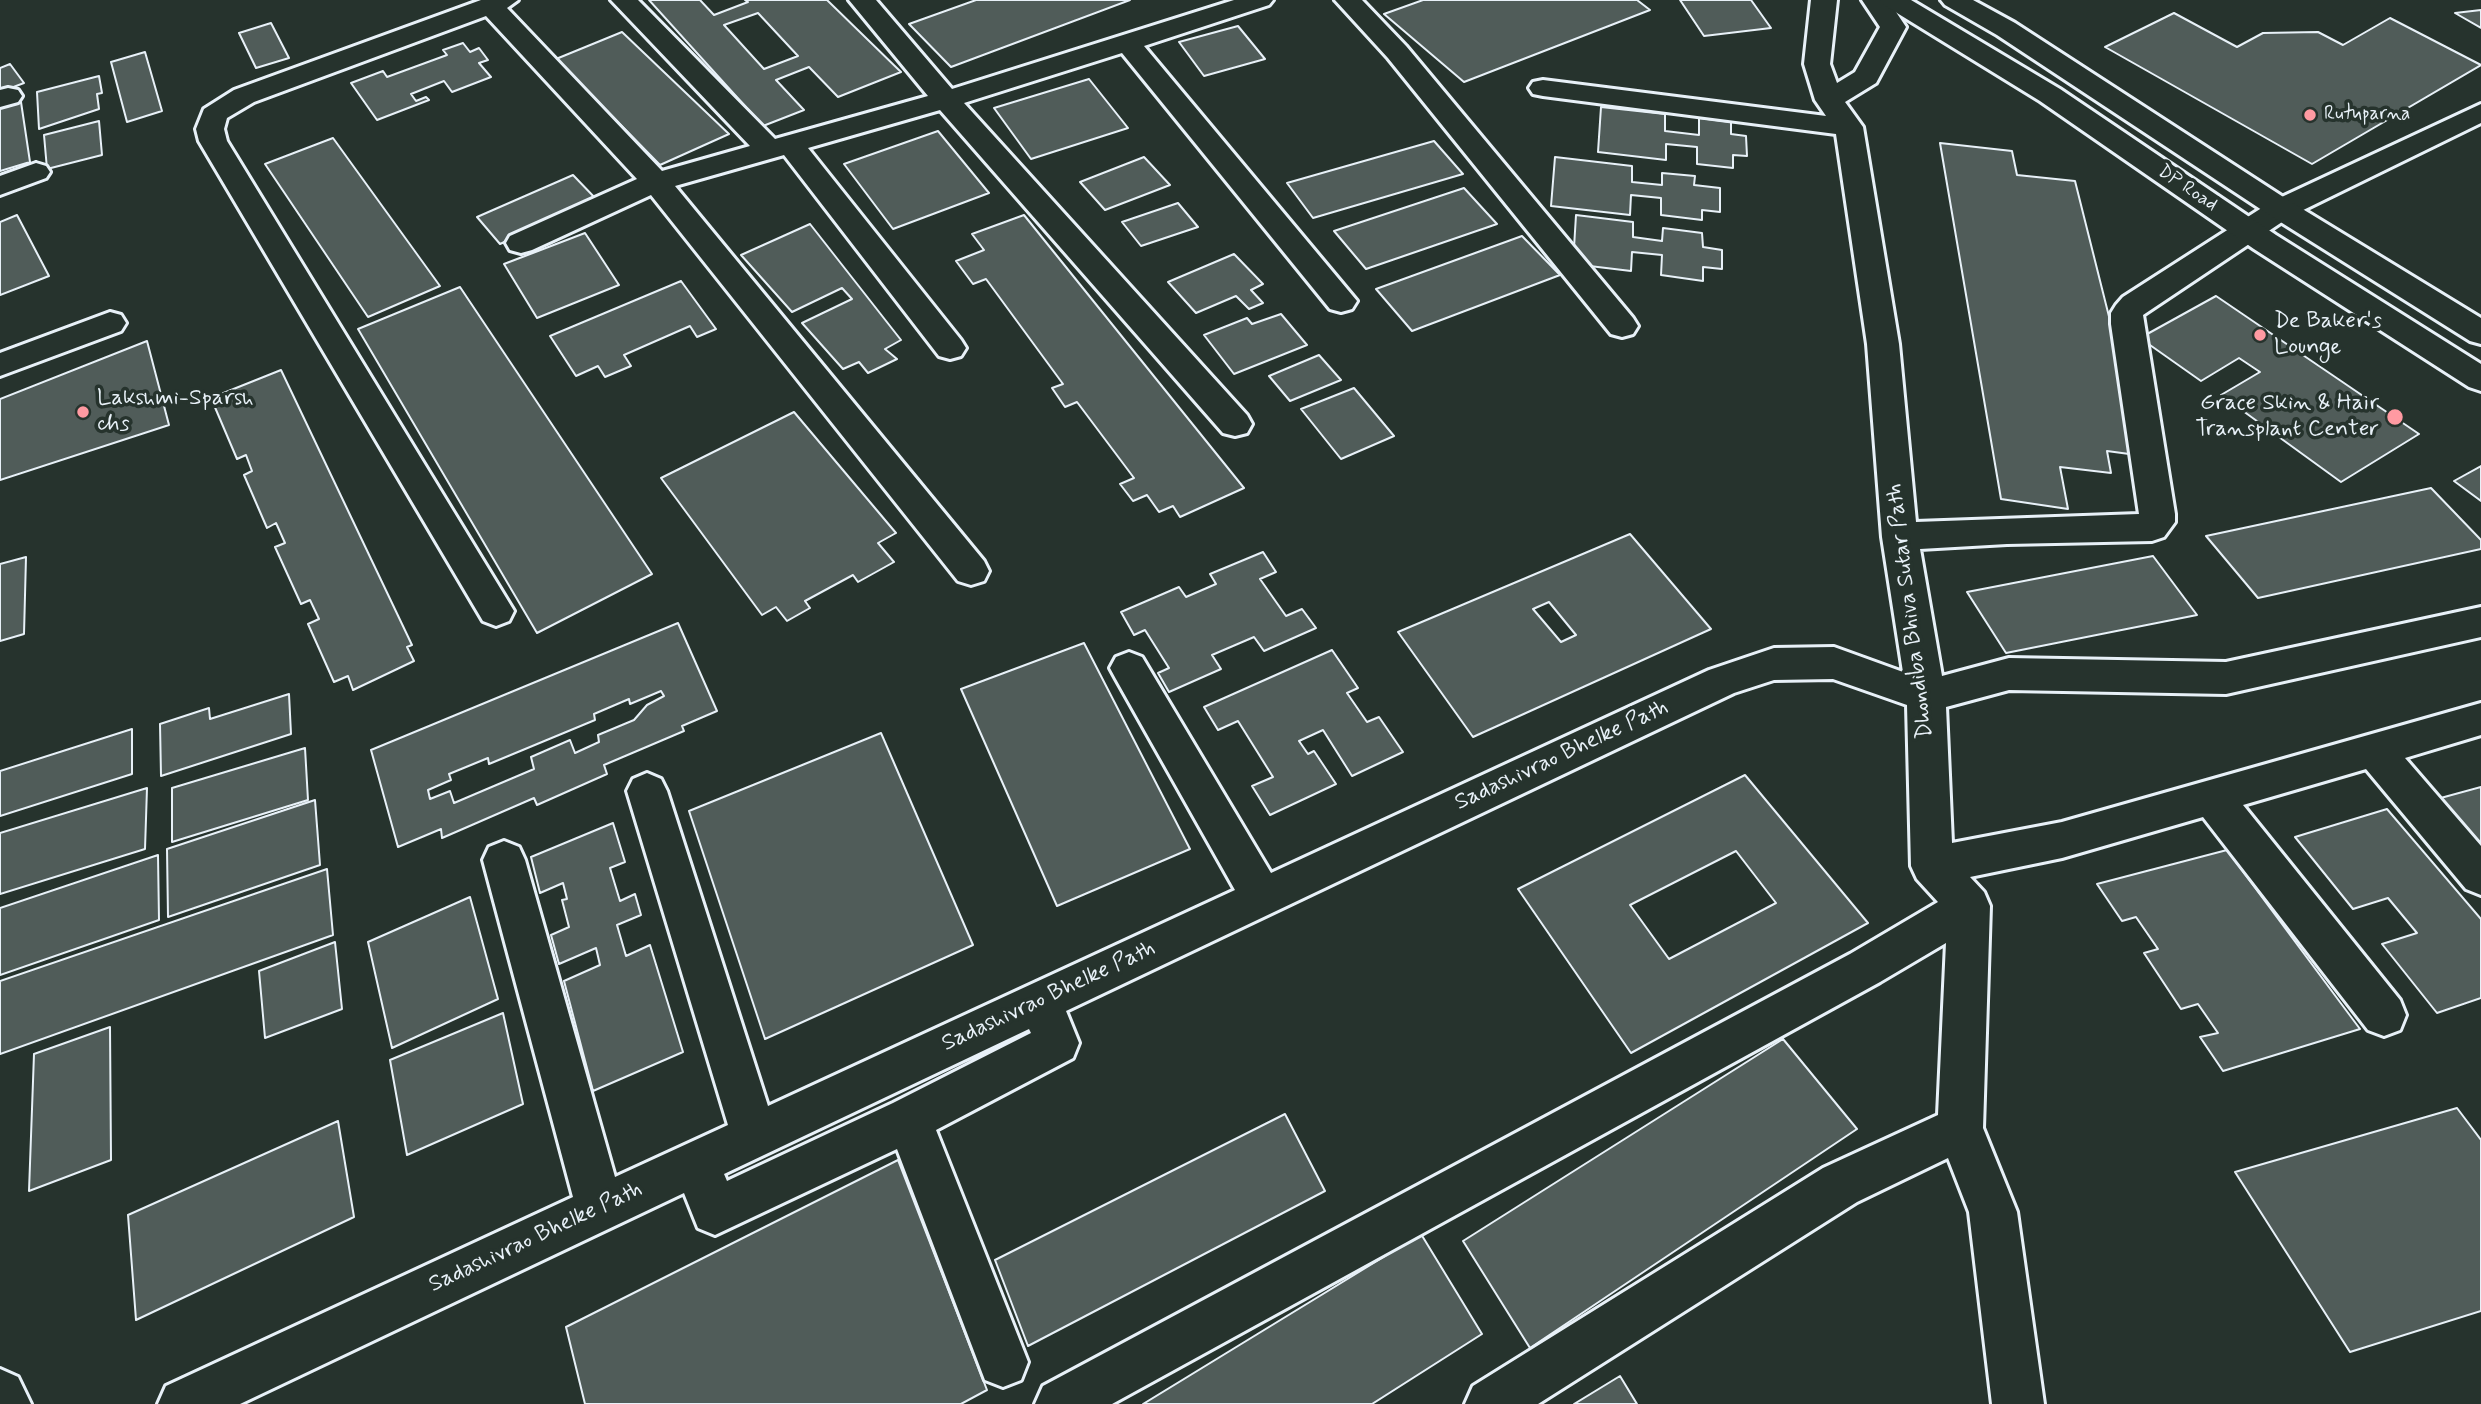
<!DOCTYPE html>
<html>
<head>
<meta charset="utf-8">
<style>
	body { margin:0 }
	canvas { display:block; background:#26332d }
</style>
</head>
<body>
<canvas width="2481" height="1404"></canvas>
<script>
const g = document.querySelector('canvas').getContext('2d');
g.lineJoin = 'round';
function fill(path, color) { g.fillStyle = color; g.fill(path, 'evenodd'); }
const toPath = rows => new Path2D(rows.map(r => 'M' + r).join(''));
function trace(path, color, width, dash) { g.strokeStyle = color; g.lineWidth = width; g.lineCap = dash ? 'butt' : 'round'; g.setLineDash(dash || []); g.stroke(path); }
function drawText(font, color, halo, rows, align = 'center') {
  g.font = font + ' Mynerve,sans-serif'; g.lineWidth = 7; g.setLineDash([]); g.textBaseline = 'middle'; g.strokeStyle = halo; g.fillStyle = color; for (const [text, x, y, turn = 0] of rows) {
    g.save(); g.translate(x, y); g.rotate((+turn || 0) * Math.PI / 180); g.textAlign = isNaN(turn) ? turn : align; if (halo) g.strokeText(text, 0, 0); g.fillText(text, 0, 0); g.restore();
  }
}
const building = toPath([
	[649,0,700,0,714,15,748,2,745,0,827,0,901,72,838,97,809,67,776,80,804,110,763,126,649,0],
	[758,13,798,56,764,69,724,25,758,13],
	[976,0,1130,0,951,67,909,24,976,0],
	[1423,0,1637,0,1650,10,1464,82,1384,14,1423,0],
	[1680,0,1751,0,1771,28,1704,36,1680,0],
	[2481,10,2481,28,2455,13,2481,10],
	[2174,13,2237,47,2263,33,2318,32,2343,45,2390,18,2481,65,2312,164,2105,47,2174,13],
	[271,23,289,58,256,68,239,33,271,23],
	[1238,26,1265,59,1204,76,1179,42,1238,26],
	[622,32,729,134,660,165,556,59,622,32],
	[463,43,470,52,479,48,488,60,479,63,491,77,452,92,444,81,411,94,416,101,426,97,429,100,377,120,351,83,383,71,387,77,447,55,443,50,463,43],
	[145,52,162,111,127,122,111,62,145,52],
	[10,64,24,83,0,92,0,68,10,64],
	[99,76,102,93,97,94,99,109,39,129,37,92,99,76],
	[1089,79,1128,128,1031,159,994,108,1089,79],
	[21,102,30,162,0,171,0,108,21,102],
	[1601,107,1665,114,1665,131,1699,135,1699,118,1731,122,1731,134,1746,136,1747,156,1733,155,1733,168,1697,164,1697,147,1666,144,1666,160,1598,152,1601,107],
	[99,121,102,155,47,169,44,135,99,121],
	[938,131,989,193,893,229,844,164,938,131],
	[333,138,440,286,368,317,265,164,333,138],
	[1434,141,1463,174,1313,218,1287,183,1434,141],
	[1940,143,2012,151,2017,175,2075,181,2144,456,2107,451,2111,473,2060,467,2068,509,2001,499,1940,143],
	[1144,157,1170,185,1105,210,1080,182,1144,157],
	[1555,157,1632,166,1632,182,1662,185,1662,173,1695,176,1694,185,1720,188,1720,212,1702,210,1702,220,1661,215,1661,198,1631,195,1630,215,1551,206,1555,157],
	[573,175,597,200,500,244,477,217,573,175],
	[1464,188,1497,224,1366,269,1334,231,1464,188],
	[1178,203,1198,227,1141,246,1122,222,1178,203],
	[17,215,49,276,0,295,0,222,17,215],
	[1024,215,1244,488,1180,517,1173,506,1159,512,1147,495,1133,501,1120,484,1134,478,1077,402,1065,407,1052,388,1063,384,986,279,973,284,956,261,984,250,972,234,1024,215],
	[1576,215,1633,222,1633,237,1662,241,1663,228,1702,233,1703,247,1722,250,1722,269,1703,267,1703,281,1661,275,1662,255,1632,252,1631,271,1573,264,1576,215],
	[810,224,901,340,885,349,897,359,868,373,859,362,843,369,802,323,852,299,842,288,792,312,741,255,810,224],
	[585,233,619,285,537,318,504,264,585,233],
	[1522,236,1560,275,1412,331,1376,289,1522,236],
	[1234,254,1263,284,1251,290,1263,303,1249,309,1236,296,1196,313,1168,282,1234,254],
	[681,281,716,329,697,337,690,326,624,355,631,366,605,377,598,366,576,376,550,336,681,281],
	[460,287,652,574,537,633,358,329,460,287],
	[2216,296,2419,434,2341,482,2221,395,2260,372,2239,358,2201,381,2140,338,2216,296],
	[1281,314,1307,345,1234,374,1204,335,1247,318,1252,324,1281,314],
	[147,341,169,425,0,480,0,399,147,341],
	[1319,355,1341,380,1290,401,1269,376,1319,355],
	[281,370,412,645,407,647,414,661,353,690,348,676,334,682,308,624,319,619,310,600,301,604,275,547,285,543,276,523,267,528,244,475,252,471,246,455,237,459,211,398,281,370],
	[1354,388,1394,436,1341,459,1301,409,1354,388],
	[794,412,896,533,878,543,894,562,858,582,853,575,805,601,810,608,787,621,776,607,762,615,661,478,794,412],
	[2481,466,2481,501,2454,481,2481,466],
	[2431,488,2481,540,2481,549,2258,598,2206,536,2431,488],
	[1630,534,1711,629,1473,737,1398,632,1630,534],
	[1549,602,1576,635,1561,642,1533,609,1549,602],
	[1263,552,1276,572,1260,579,1286,616,1302,609,1316,628,1264,651,1254,637,1212,655,1221,669,1169,692,1158,673,1169,668,1145,630,1134,635,1121,612,1179,587,1186,597,1216,584,1210,574,1263,552],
	[2153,556,2197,615,2006,653,1967,592,2153,556],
	[26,557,24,634,0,641,0,564,26,557],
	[678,623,717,711,682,726,684,731,604,765,607,774,537,805,534,798,442,838,441,829,398,847,371,750,678,623],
	[1084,643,1190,849,1057,906,961,689,1084,643],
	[1332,650,1358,688,1347,693,1367,722,1379,717,1403,752,1352,776,1323,730,1299,741,1308,754,1314,751,1336,784,1270,815,1252,786,1273,777,1238,721,1218,730,1204,707,1332,650],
	[661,691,664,696,647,705,634,720,598,735,599,742,575,753,570,740,531,757,534,769,454,803,450,791,430,799,428,790,451,780,449,774,488,758,489,764,595,720,594,714,629,699,630,704,661,691],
	[289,694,291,734,161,776,160,724,209,708,210,719,289,694],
	[132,729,132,774,0,816,0,771,132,729],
	[881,733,973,945,765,1039,689,811,881,733],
	[305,748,308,800,172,842,172,788,305,748],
	[1745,775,1868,923,1631,1053,1518,889,1745,775],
	[1736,851,1776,903,1669,959,1630,905,1736,851],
	[2481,787,2481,850,2437,799,2481,787],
	[147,788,145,849,0,894,0,833,147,788],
	[315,800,320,865,168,917,167,849,315,800],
	[2387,809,2481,919,2481,998,2437,1013,2382,944,2417,933,2388,898,2353,909,2295,837,2387,809],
	[613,823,625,862,610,868,620,901,635,894,641,915,617,925,626,956,650,945,683,1052,593,1091,564,981,600,965,596,948,559,964,551,935,569,927,562,900,567,899,563,883,540,893,531,857,613,823],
	[2227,850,2360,1029,2223,1071,2200,1037,2218,1033,2198,1004,2181,1009,2144,953,2158,949,2136,917,2122,921,2097,884,2227,850],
	[158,855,159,920,0,975,0,908,158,855],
	[327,869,333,935,0,1054,0,981,327,869],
	[470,897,498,999,392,1048,368,942,470,897],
	[335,942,342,1009,265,1038,259,971,335,942],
	[503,1013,523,1104,407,1155,390,1060,503,1013],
	[110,1027,111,1160,29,1191,34,1054,110,1027],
	[1783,1039,1857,1129,1530,1348,1463,1241,1783,1039],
	[2457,1108,2481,1140,2481,1311,2350,1352,2235,1172,2457,1108],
	[1285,1114,1325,1191,1028,1346,995,1260,1285,1114],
	[338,1121,354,1217,136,1320,128,1215,338,1121],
	[898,1160,987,1390,961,1404,585,1404,566,1327,898,1160],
	[1421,1234,1482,1334,1372,1404,1143,1404,1421,1234],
	[1620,1376,1637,1404,1574,1404,1620,1376]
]);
const minor = toPath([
	[481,0,518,0,507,8,662,171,750,146,611,0,638,0,775,139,928,96,849,0,876,0,952,89,1234,0,1273,0,1269,5,1144,46,1357,301,1352,309,1341,312,1330,309,1122,53,964,103,1247,415,1252,424,1247,433,1235,436,1223,433,940,110,808,148,961,340,966,348,961,356,950,359,939,356,784,155,675,186,984,561,989,571,984,581,971,585,958,581,651,195,532,250,521,253,510,250,506,243,510,236,637,179,486,16,254,102,227,118,224,129,227,141,514,611,509,621,496,626,483,621,199,141,196,129,204,109,234,90,481,0],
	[1335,0,1362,0,1406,46,1633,318,1638,326,1633,334,1622,337,1611,334,1388,58,1335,0],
	[1811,0,1837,0,1830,64,1837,83,1855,72,1880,27,1862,0,1888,0,1906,27,1876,83,1845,102,1863,127,1899,344,1916,522,2139,514,2111,324,2111,313,2116,305,2123,297,2271,202,2481,104,2481,123,2291,216,2143,315,2175,514,2175,522,2164,537,2152,541,2007,544,1920,549,1942,676,2009,658,2226,662,2481,607,2481,637,2226,694,2009,690,1946,707,1952,843,2062,822,2481,703,2481,735,2405,758,2481,846,2481,895,2466,889,2366,769,2243,805,2400,1000,2406,1015,2400,1030,2384,1036,2368,1030,2203,817,2062,858,1970,877,1984,892,1990,906,1983,1128,2017,1212,2044,1404,1992,1404,1969,1212,1948,1158,1857,1202,1538,1404,1465,1404,1473,1386,1823,1168,1938,1115,1946,943,1880,982,1112,1404,1035,1404,1043,1386,1850,954,1938,902,1917,879,1911,866,1907,705,1833,679,1774,680,1734,693,1066,1011,1079,1043,1073,1058,936,1130,1028,1362,1021,1380,1003,1387,985,1380,897,1149,715,1235,698,1228,684,1193,240,1404,158,1404,166,1386,573,1197,483,860,489,847,504,841,519,847,525,860,615,1177,728,1125,627,791,633,779,647,773,661,779,667,791,768,1106,1235,890,1116,679,1110,668,1116,657,1129,652,1142,657,1271,873,1709,670,1774,648,1834,647,1903,672,1882,537,1867,344,1836,134,1543,96,1533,94,1529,88,1533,82,1543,80,1826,116,1815,100,1804,64,1811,0],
	[1029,1029,1031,1033,893,1103,727,1181,724,1174,1029,1029],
	[8,88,18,90,22,96,18,102,0,107,0,90,8,88],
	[36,163,46,166,50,172,46,178,0,195,0,176,36,163],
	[110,312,121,315,126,323,121,331,0,376,0,353,110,312],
	[0,1369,18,1377,31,1404,0,1404,0,1369]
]);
const major = toPath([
	[1880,0,1911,0,2060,89,2276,235,2481,364,2481,391,2469,387,2254,249,2040,101,1884,5,1880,0],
	[1941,0,1973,0,2015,23,2291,202,2481,318,2481,344,2470,341,2271,216,1997,35,1945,5,1941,0]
]);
const markers = [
	[2310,115,7,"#ff9aa2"],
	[2260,335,7,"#ff9aa2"],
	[83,412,7,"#ff9aa2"],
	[2395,417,9,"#ff9aa2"]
];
const farPoinames = [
	["Rutuparna",2324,115]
];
const farStreetnames = [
	["DP Road",2187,189,34]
];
const poiNames = [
	["De Baker's",2274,322],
	["Lounge",2274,348],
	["Lakshmi-Sparsh",97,399],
	["chs",97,425],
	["Grace Skin & Hair",2379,404,"right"],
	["Transplant Center",2379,430,"right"]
];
const streetNames = [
	["Dhondiba Bhiva Sutar Path",1911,611,-97],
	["Sadashivrao Bhelke Path",1562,756,-25],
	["Sadashivrao Bhelke Path",1049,997,-25],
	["Sadashivrao Bhelke Path",536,1238,-25]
];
fill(building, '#505c59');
trace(building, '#e8f1f8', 2);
trace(minor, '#e8f1f8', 6);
trace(major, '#e8f1f8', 6);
fill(minor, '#26332d');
fill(major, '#26332d');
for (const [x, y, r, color] of markers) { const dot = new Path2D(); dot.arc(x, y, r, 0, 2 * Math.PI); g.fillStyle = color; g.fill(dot); trace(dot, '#26332d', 2.5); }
drawText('19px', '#e8f1f8', '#26332d', farPoinames, 'left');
drawText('19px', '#e8f1f8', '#26332d', farStreetnames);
drawText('23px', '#e8f1f8', '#26332d', poiNames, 'left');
drawText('23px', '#e8f1f8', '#26332d', streetNames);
</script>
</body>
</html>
